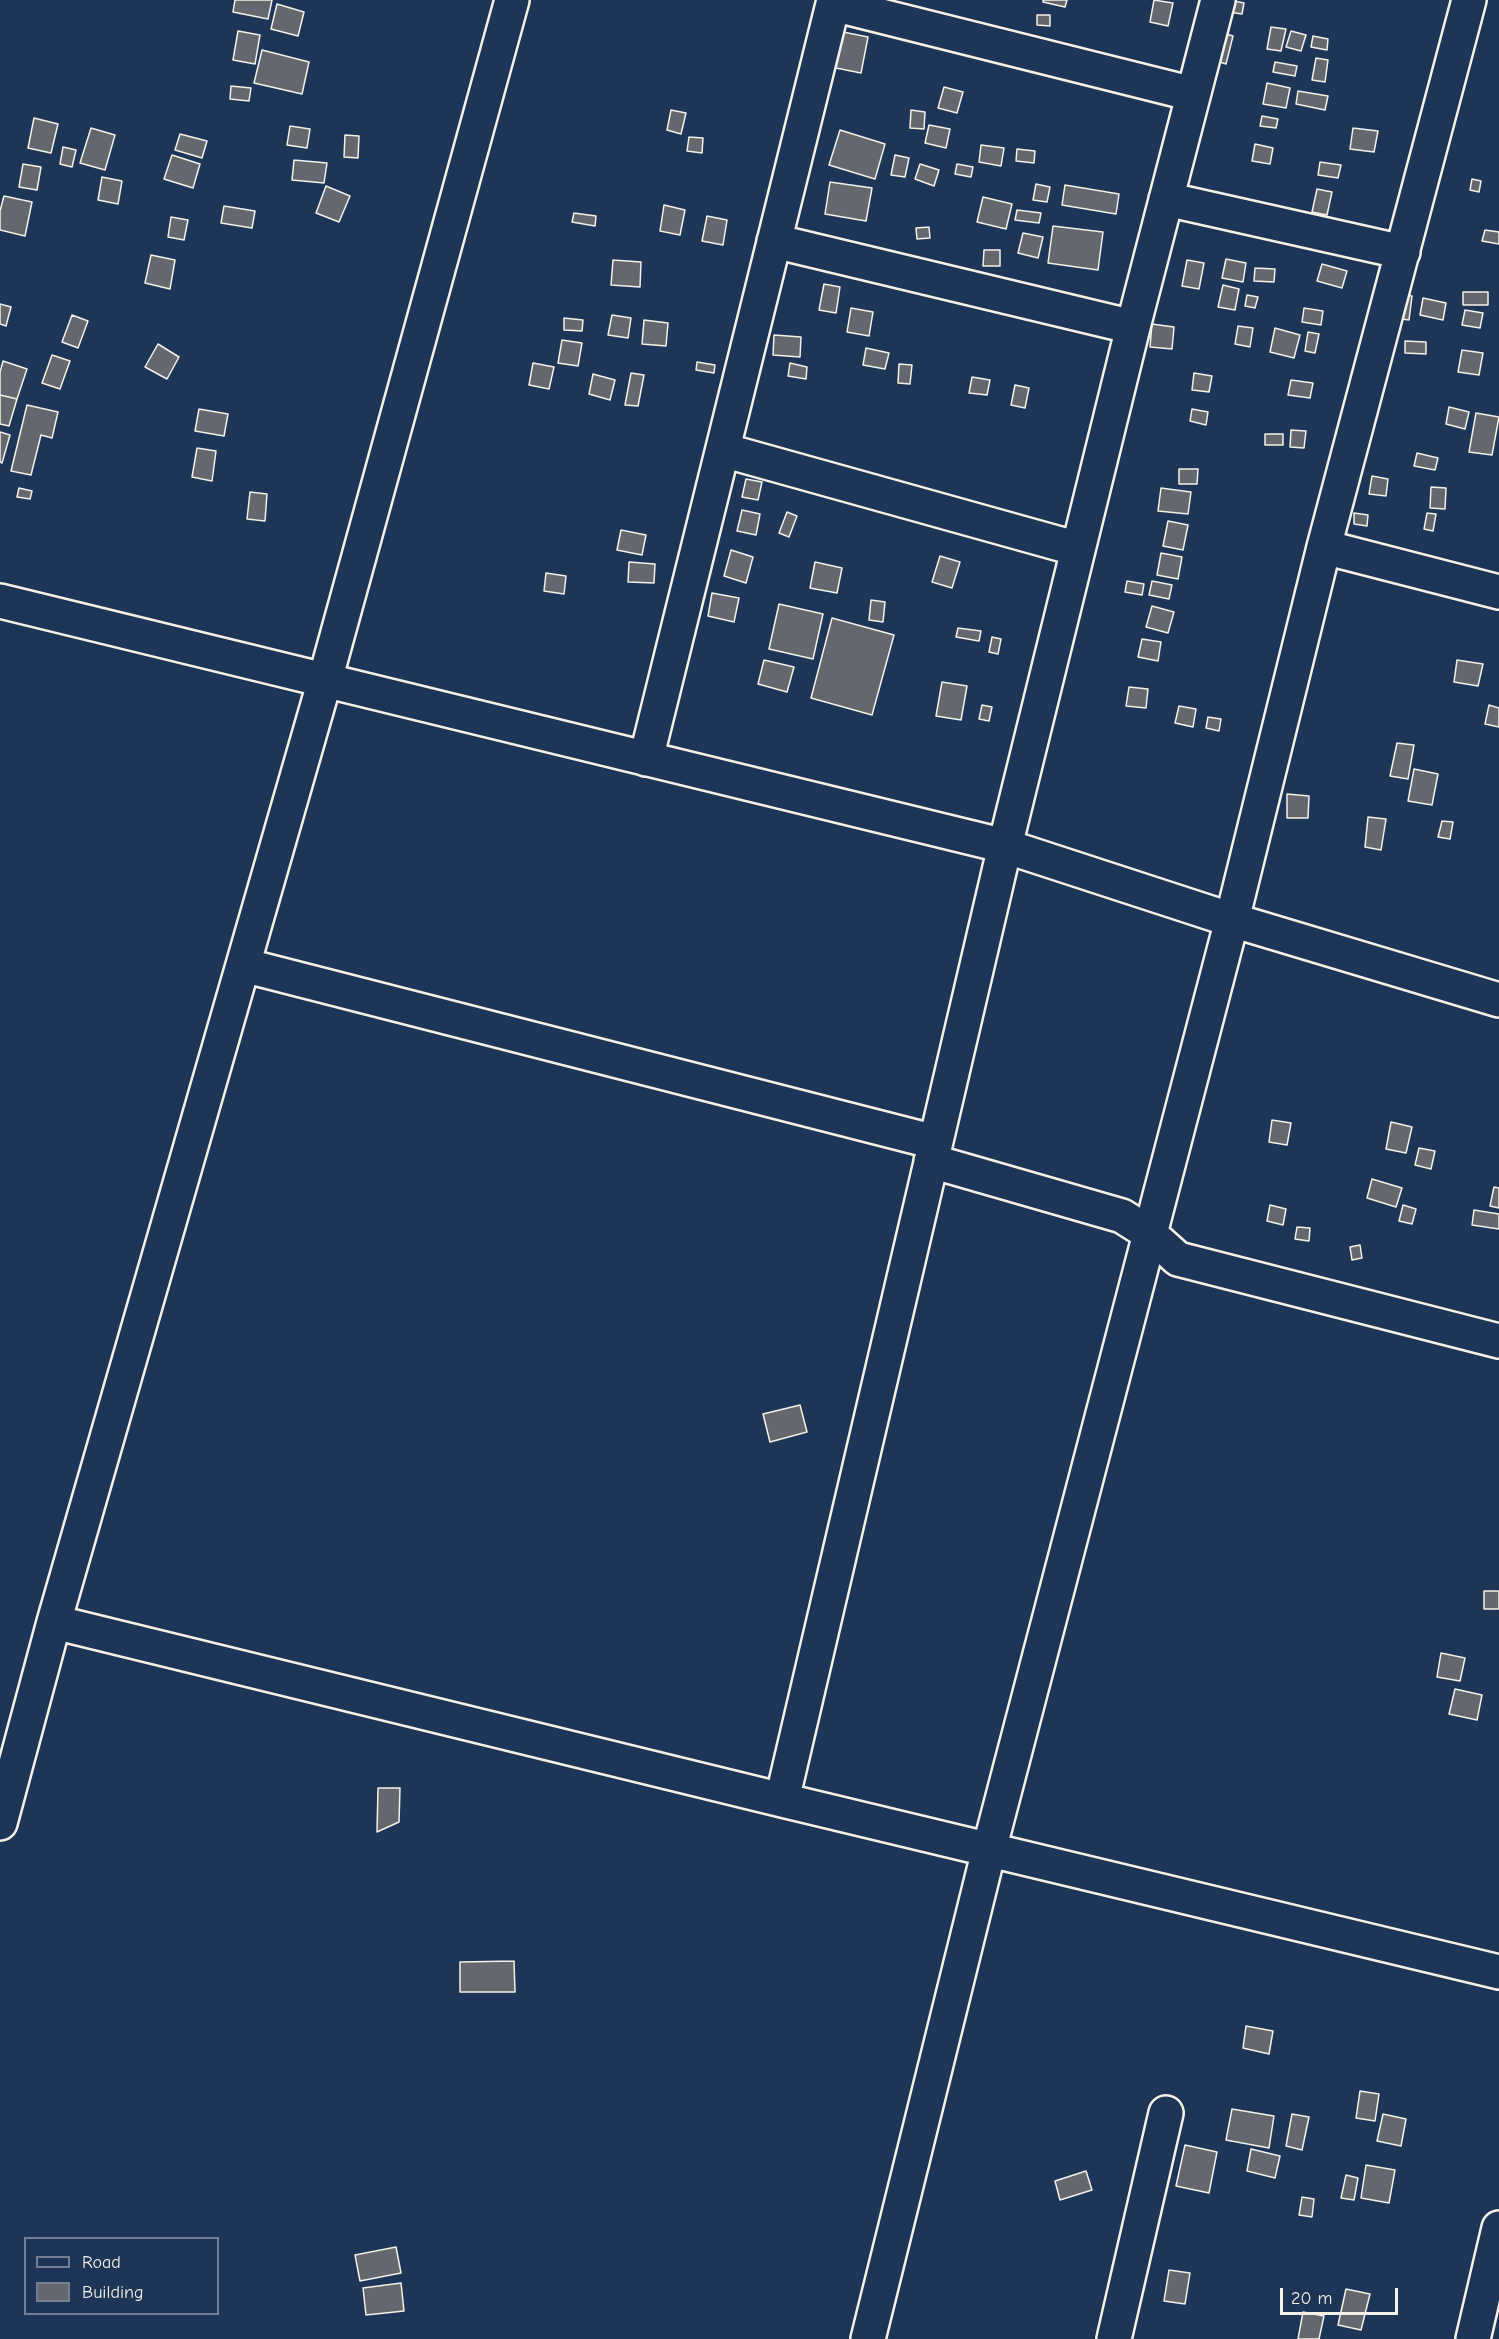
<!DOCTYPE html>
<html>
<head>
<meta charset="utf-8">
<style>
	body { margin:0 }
	#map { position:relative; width:1499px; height:2339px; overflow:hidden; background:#1d3557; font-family:"Comic Neue",sans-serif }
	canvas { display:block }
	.legend { position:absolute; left:24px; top:2237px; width:195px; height:78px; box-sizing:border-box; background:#1d3557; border:2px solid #738091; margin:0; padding:8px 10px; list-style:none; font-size:18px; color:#f4f1e8 }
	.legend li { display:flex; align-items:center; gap:12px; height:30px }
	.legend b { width:30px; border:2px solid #738091 }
	.scale { position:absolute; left:1280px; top:2288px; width:118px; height:27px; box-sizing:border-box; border:3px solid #f4f1e8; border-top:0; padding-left:8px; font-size:18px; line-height:21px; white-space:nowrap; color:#f4f1e8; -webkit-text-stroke:4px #1d3557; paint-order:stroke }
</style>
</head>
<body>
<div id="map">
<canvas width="1499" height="2339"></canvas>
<ul class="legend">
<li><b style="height:8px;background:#1d3557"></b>Road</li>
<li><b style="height:16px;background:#64686e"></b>Building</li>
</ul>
<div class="scale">20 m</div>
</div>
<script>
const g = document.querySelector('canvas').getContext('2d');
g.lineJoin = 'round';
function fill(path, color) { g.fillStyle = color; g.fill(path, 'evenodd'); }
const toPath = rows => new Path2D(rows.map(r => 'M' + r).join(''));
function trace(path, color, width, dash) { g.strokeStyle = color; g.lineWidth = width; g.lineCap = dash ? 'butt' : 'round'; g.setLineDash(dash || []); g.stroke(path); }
const building = toPath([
	[235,0,272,0,268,19,233,12,235,0],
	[1043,0,1067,0,1065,7,1043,2,1043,0],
	[1154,0,1173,3,1168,26,1150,22,1154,0],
	[1229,0,1244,3,1242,14,1222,11,1229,0],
	[277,4,304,12,298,36,271,29,277,4],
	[1037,15,1050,15,1050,26,1037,25,1037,15],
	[1271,27,1286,29,1281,51,1267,49,1271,27],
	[238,31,260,35,255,64,233,60,238,31],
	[1217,31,1233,36,1226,64,1210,59,1217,31],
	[1291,31,1306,35,1301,51,1286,47,1291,31],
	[843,32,868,37,861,73,836,68,843,32],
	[1313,36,1328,39,1327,50,1311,47,1313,36],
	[262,50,309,62,302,94,254,83,262,50],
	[1316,58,1328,60,1325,82,1312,80,1316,58],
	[1275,62,1297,66,1295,76,1273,72,1275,62],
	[1267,83,1290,88,1286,108,1263,104,1267,83],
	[231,86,251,88,249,101,230,99,231,86],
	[944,87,963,92,957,113,938,108,944,87],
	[1298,91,1328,96,1325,110,1296,104,1298,91],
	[671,110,686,113,681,134,667,130,671,110],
	[911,110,925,112,924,129,910,128,911,110],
	[1262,116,1278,119,1276,128,1260,126,1262,116],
	[34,118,58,124,51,153,28,148,34,118],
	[929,125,950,129,946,148,925,143,929,125],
	[290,126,310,129,307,148,287,145,290,126],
	[91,128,115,135,105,170,80,163,91,128],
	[1353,128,1378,131,1374,152,1350,149,1353,128],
	[840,130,885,144,875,179,829,165,840,130],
	[180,134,207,141,202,158,175,150,180,134],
	[345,135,359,136,358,158,344,157,345,135],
	[689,137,703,138,702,153,687,151,689,137],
	[1255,144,1273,148,1270,164,1252,161,1255,144],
	[981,145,1004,148,1001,166,979,162,981,145],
	[63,147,76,150,72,167,60,164,63,147],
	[1017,149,1035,151,1034,163,1016,161,1017,149],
	[172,155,200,164,193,188,164,179,172,155],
	[895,155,909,158,905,177,891,175,895,155],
	[294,160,327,163,324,183,292,180,294,160],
	[1320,162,1341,165,1338,178,1318,175,1320,162],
	[23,164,41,167,37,190,19,187,23,164],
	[920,164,939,170,934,186,915,179,920,164],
	[957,164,973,167,971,177,955,174,957,164],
	[102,177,122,181,118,204,98,200,102,177],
	[1472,179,1481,181,1479,192,1470,190,1472,179],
	[830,182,872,188,866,221,825,214,830,182],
	[1036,184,1050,187,1047,202,1033,200,1036,184],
	[1065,185,1119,194,1116,214,1062,205,1065,185],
	[326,186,350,196,339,222,316,213,326,186],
	[1317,189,1332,192,1327,215,1312,212,1317,189],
	[4,196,32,202,25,236,0,230,0,211,4,196],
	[983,197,1012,204,1006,229,977,222,983,197],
	[664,205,685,210,680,235,660,231,664,205],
	[224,206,255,211,252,228,221,223,224,206],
	[1017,210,1041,213,1039,223,1015,220,1017,210],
	[574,213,596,216,595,226,572,222,574,213],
	[707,216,727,220,723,245,702,241,707,216],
	[171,217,188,220,184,240,168,237,171,217],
	[1053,226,1103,232,1098,270,1048,263,1053,226],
	[929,227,930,238,917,239,916,228,929,227],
	[1485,230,1499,232,1499,244,1482,241,1485,230],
	[1023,233,1043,237,1038,258,1018,253,1023,233],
	[984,250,1000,250,1000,266,983,266,984,250],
	[151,255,175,260,170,289,145,283,151,255],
	[1226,259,1246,263,1243,282,1222,278,1226,259],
	[613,260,641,262,640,287,611,285,613,260],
	[1187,260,1204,263,1199,289,1182,286,1187,260],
	[1322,264,1347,271,1342,288,1317,281,1322,264],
	[1255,268,1275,269,1274,282,1254,281,1255,268],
	[824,284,840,287,836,313,819,310,824,284],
	[1223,285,1239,289,1235,310,1218,307,1223,285],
	[1463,292,1488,292,1488,305,1463,305,1463,292],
	[1398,294,1412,296,1409,320,1395,318,1398,294],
	[1247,295,1258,297,1255,308,1245,306,1247,295],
	[1423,298,1446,303,1443,320,1420,315,1423,298],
	[0,304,11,307,6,326,0,324,0,304],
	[851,308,873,312,869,336,847,332,851,308],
	[1304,308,1323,311,1321,325,1302,322,1304,308],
	[1465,310,1483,313,1480,328,1462,325,1465,310],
	[72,315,88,321,78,348,62,342,72,315],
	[612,315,631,318,628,338,608,335,612,315],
	[564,318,583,320,582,331,564,330,564,318],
	[644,320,668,323,666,346,642,344,644,320],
	[1152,324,1174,327,1172,349,1150,347,1152,324],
	[1238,326,1253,328,1250,347,1235,344,1238,326],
	[1275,328,1300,335,1294,358,1270,352,1275,328],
	[1308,332,1319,334,1315,353,1305,351,1308,332],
	[774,335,801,337,800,357,773,355,774,335],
	[562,340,582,343,578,366,558,363,562,340],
	[1405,341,1426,342,1426,354,1405,353,1405,341],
	[158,344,179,357,167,379,145,367,158,344],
	[866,348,889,353,885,369,863,365,866,348],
	[1462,350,1483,353,1479,375,1458,372,1462,350],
	[52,355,70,361,60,389,42,383,52,355],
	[3,361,27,369,17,399,0,395,0,372,3,361],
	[697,362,715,365,714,373,696,370,697,362],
	[533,363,554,367,549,389,529,385,533,363],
	[790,363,807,367,806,379,788,376,790,363],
	[899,364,912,365,910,384,898,383,899,364],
	[631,373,644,375,638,406,625,405,631,373],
	[1194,373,1212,376,1209,392,1192,390,1194,373],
	[593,374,615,380,610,400,589,394,593,374],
	[972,377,990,380,987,395,969,393,972,377],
	[1291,380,1313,383,1310,398,1288,395,1291,380],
	[1015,385,1029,388,1025,408,1011,405,1015,385],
	[0,395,17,399,9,426,0,424,0,395],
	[27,405,58,412,52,438,41,435,31,475,11,471,27,405],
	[1449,407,1469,412,1465,429,1446,424,1449,407],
	[199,409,228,414,224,436,195,431,199,409],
	[1192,409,1208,412,1206,425,1190,421,1192,409],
	[1476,413,1499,417,1492,455,1469,452,1476,413],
	[1291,430,1306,431,1304,448,1290,447,1291,430],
	[0,432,10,435,2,463,0,462,0,432],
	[1265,434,1283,434,1283,445,1265,445,1265,434],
	[197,448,216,451,212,481,192,477,197,448],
	[1417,453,1438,458,1435,470,1414,466,1417,453],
	[1179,469,1198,469,1197,484,1179,484,1179,469],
	[1372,476,1388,479,1386,496,1369,494,1372,476],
	[746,479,762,482,758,500,742,497,746,479],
	[1431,487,1446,488,1445,509,1430,508,1431,487],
	[19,488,32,491,30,499,17,497,19,488],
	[1161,488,1191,492,1188,514,1158,511,1161,488],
	[250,492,267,494,265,521,247,519,250,492],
	[742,510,760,514,756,535,737,531,742,510],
	[787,512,797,516,789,537,779,533,787,512],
	[1354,513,1368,515,1367,526,1354,524,1354,513],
	[1427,513,1436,514,1433,531,1424,529,1427,513],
	[1168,521,1188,525,1183,550,1163,546,1168,521],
	[621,530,646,535,642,555,617,550,621,530],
	[731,550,753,557,746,583,724,576,731,550],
	[1161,553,1182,557,1178,579,1157,575,1161,553],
	[940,556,960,562,952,588,932,582,940,556],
	[629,562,655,564,654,583,628,582,629,562],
	[815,562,842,568,837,593,810,588,815,562],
	[546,573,566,576,564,594,544,591,546,573],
	[1127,581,1144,584,1142,595,1125,592,1127,581],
	[1152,581,1172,585,1169,599,1149,595,1152,581],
	[712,593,739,598,734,622,708,616,712,593],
	[871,600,885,602,883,622,869,620,871,600],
	[779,604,823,614,813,659,769,649,779,604],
	[1152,606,1174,612,1168,633,1146,627,1152,606],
	[832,618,894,635,872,715,811,698,832,618],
	[958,628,981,631,979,641,956,637,958,628],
	[992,637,1001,639,998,654,989,652,992,637],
	[1142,639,1161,642,1158,661,1138,657,1142,639],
	[764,660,794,667,787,692,758,684,764,660],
	[1457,660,1483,664,1478,686,1454,682,1457,660],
	[942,682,967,686,961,720,936,716,942,682],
	[1129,687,1148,689,1146,708,1126,706,1129,687],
	[982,705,992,707,989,721,979,719,982,705],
	[1489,705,1499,708,1499,727,1485,724,1489,705],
	[1179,706,1196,709,1193,727,1175,723,1179,706],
	[1208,717,1221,719,1219,731,1206,728,1208,717],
	[1397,743,1414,745,1408,779,1390,776,1397,743],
	[1414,769,1438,774,1432,805,1408,801,1414,769],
	[1287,794,1309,796,1308,818,1287,818,1287,794],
	[1368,817,1386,819,1381,850,1365,847,1368,817],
	[1442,821,1453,822,1450,839,1438,837,1442,821],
	[1272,1120,1291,1123,1287,1145,1269,1142,1272,1120],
	[1391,1122,1412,1127,1406,1153,1386,1149,1391,1122],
	[1419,1148,1435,1151,1431,1169,1415,1165,1419,1148],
	[1372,1179,1402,1188,1396,1207,1367,1198,1372,1179],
	[1494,1187,1499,1188,1499,1208,1490,1206,1494,1187],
	[1270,1205,1286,1209,1283,1225,1267,1221,1270,1205],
	[1403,1205,1416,1209,1412,1224,1399,1221,1403,1205],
	[1474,1210,1499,1214,1499,1229,1472,1225,1474,1210],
	[1297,1227,1310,1228,1309,1241,1295,1239,1297,1227],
	[1360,1245,1362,1258,1352,1260,1350,1247,1360,1245],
	[800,1405,807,1432,770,1442,763,1414,800,1405],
	[1484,1591,1499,1591,1499,1609,1484,1609,1484,1591],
	[1441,1653,1465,1658,1460,1681,1437,1677,1441,1653],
	[1455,1689,1482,1695,1477,1720,1449,1714,1455,1689],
	[378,1788,400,1788,399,1822,377,1832,378,1788],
	[514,1961,515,1992,460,1992,460,1962,514,1961],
	[1246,2026,1273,2031,1269,2054,1243,2048,1246,2026],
	[1360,2091,1379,2094,1375,2121,1356,2118,1360,2091],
	[1232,2109,1274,2116,1269,2148,1226,2140,1232,2109],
	[1292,2114,1309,2117,1302,2150,1286,2146,1292,2114],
	[1383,2114,1406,2119,1401,2146,1377,2141,1383,2114],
	[1185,2145,1217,2152,1209,2193,1176,2186,1185,2145],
	[1251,2149,1280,2156,1275,2178,1247,2171,1251,2149],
	[1366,2165,1395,2170,1389,2203,1361,2198,1366,2165],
	[1086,2171,1092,2190,1060,2200,1055,2181,1086,2171],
	[1346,2175,1358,2178,1354,2200,1341,2198,1346,2175],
	[1302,2197,1314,2199,1312,2217,1299,2215,1302,2197],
	[396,2247,401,2273,360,2281,355,2255,396,2247],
	[1169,2270,1190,2273,1185,2304,1164,2301,1169,2270],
	[401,2283,404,2311,366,2315,363,2288,401,2283],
	[1346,2289,1370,2294,1361,2330,1338,2325,1346,2289],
	[1303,2312,1324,2316,1319,2339,1298,2339,1303,2312]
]);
const street = toPath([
	[833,4,1193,94],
	[1166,199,1403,252],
	[774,241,1133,327],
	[723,450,1078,549],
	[1324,547,1499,592],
	[0,601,1005,846,1232,920,1499,1000],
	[646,759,834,0],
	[243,965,935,1142],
	[931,1161,1122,1216,1149,1233,1178,1259,1499,1341],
	[54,1622,782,1800,1499,1972],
	[782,1800,1005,846,1133,327,1218,0],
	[0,1823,54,1622,325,680,512,0],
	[868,2339,989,1850,1232,920,1324,547,1469,0],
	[1114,2339,1166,2113],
	[1473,2339,1499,2228]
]);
fill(building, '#64686e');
trace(building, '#f4f1e8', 1.5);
trace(street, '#f4f1e8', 38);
trace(street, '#1d3557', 33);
</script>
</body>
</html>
